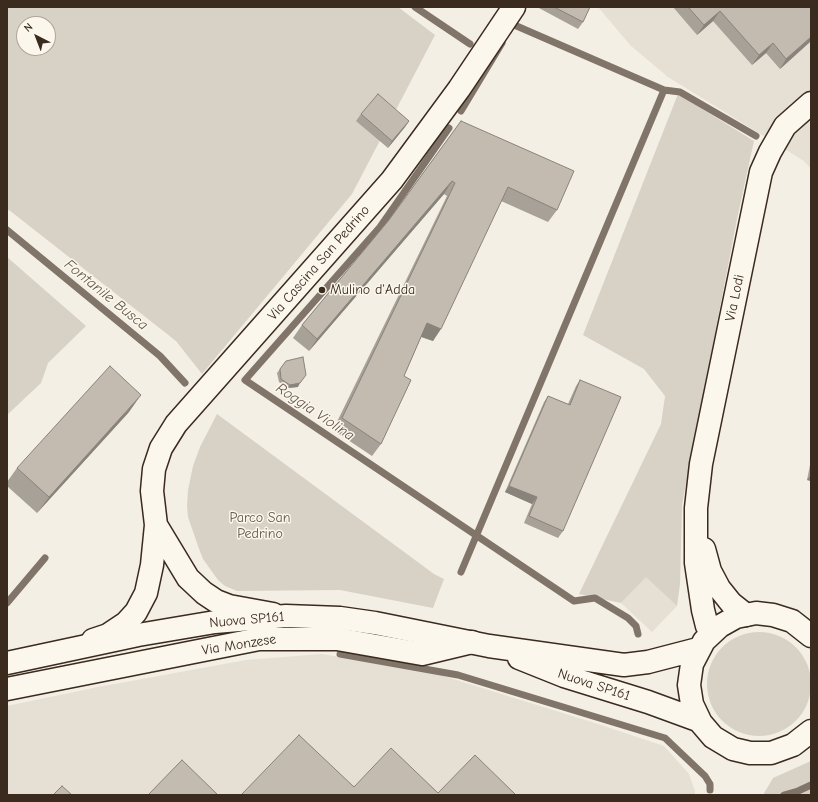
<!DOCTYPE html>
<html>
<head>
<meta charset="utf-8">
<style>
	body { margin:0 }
	#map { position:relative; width:818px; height:802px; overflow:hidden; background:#f3efe4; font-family:"Comic Neue",sans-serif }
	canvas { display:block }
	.frame { position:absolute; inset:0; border:8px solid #3b2a1e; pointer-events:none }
	.north { position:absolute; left:16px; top:16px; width:40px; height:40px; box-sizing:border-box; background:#fbf7ec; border:1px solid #aea59a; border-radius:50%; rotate:318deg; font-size:11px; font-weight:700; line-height:16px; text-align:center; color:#3b2a1e }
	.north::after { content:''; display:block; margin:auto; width:14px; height:18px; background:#3b2a1e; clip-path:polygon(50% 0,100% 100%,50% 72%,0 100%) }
</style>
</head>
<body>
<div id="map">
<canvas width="818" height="802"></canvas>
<div class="frame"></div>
<div class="north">N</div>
</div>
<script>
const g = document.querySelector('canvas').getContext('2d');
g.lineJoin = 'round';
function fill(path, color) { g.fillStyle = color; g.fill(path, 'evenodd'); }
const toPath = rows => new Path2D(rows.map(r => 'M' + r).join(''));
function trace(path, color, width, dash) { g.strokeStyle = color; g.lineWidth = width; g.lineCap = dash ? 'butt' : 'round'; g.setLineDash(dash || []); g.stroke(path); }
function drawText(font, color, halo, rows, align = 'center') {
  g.font = font + ' "Comic Neue",sans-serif'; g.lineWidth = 3; g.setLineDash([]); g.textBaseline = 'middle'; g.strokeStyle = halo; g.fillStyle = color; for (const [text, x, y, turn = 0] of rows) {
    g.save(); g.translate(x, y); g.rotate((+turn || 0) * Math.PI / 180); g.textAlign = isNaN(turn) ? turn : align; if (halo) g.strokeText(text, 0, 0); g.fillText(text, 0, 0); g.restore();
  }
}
const built = toPath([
	[598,7,811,7,811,169,804,161,668,77,631,46],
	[646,576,677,606,652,632,621,603],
	[322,654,437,674,598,724,664,746,689,774,695,791,695,795,7,795,7,706,93,688,246,660]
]);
const green = toPath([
	[7,7,398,7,435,35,352,194,202,374,176,341,9,210,7,212],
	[24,24,48,24,48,48,24,48],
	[678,94,754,141,737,219,682,505,680,584,677,606,646,577,621,603,579,594,661,424,665,396,644,369,583,335],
	[7,257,86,326,48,363,41,383,7,415],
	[217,414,434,574,444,579,433,608,340,590,237,591,225,586,218,580,203,559,198,546,188,517,187,506,188,490,193,466,200,447],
	'707 684a52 52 0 1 1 104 0a52 52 0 1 1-104 0Z',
	[811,761,811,795,763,795,773,778]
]);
const stream = toPath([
	[415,7,470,44],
	[664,90,680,92,756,136],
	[461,111,502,43],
	[449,128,380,227,245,380,574,601,595,598,628,618,636,626,638,634],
	[7,230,160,356,185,383],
	[461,572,664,90,512,24,510,28],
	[7,603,45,558],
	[340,654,458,675,665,738,705,776,710,784,710,790],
	[784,795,798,791,811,785]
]);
const minor = toPath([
	[156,525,188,578,204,593,216,601,229,606,273,614],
	[704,549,710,571,719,588,731,603,746,615],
	[711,632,707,626,703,610,696,563,696,508,701,464,761,172,770,152,785,126,811,103],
	[93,640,108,635,126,623,136,612,146,593,152,565,156,525,152,491,154,469,161,448,176,424,392,180,459,89,514,7],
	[7,689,259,639,337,639,422,654,472,642]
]);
const secondary = toPath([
	[811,636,792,621,773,615,756,613,736,617,720,626,704,641,692,664,689,685,692,704,701,723,713,737,733,749,750,753,771,753,793,745,811,731],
	[519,658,564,676,648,702,700,721],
	[7,663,138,635,215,622,286,616,340,618,375,623,489,646,624,665,648,662,698,649]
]);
const wall = toPath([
	[537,7,590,7,583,22,578,29],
	[673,7,811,7,811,41,780,69,766,53,752,65,713,21,697,35],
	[361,114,409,121,405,127,388,148,356,121],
	[461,121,557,210,548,222,501,201,433,341,421,337,404,376,381,444,372,456,333,430,447,196,444,194,309,351,293,338,302,325,389,220],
	[286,361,298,387,287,388,279,382,277,373],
	[580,380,563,531,558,538,524,523,532,504,505,492,544,402,548,396,568,404,576,386],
	[129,412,37,513,7,486,7,482,17,468],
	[811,460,811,481,807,480]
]);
const shadedWall = toPath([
	[720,11,713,21,697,35,704,25],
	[811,37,811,41,780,69,786,59],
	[773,43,766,53,752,65,759,55],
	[409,121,405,127,388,148,392,141],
	[452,181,444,194,309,351,317,339],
	[427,323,441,329,433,341,419,336],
	[300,383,298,387,287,388,290,385],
	[141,395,129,412,37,513,49,497],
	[811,475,811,481,807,480],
	[509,486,537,497,532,504,505,492]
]);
const building = toPath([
	[554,7,590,7,583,22,554,7],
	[688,7,811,7,811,37,786,59,773,43,759,55,720,11,704,25,688,7],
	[378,94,409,121,392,141,361,114,378,94],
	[461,121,574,171,557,210,508,187,441,329,427,323,404,376,411,380,381,444,342,418,455,183,452,181,317,339,302,325,389,220,461,121],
	[303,357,306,375,300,383,290,385,281,379,280,369,286,361,303,357],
	[110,366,141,395,49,497,17,468,110,366],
	[580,380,621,397,563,531,529,516,537,497,509,486,548,396,570,405,580,380],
	[299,735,354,787,391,748,438,793,475,755,516,795,241,795,299,735],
	[182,760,218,795,148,795,182,760],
	[62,786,72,795,53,795,62,786]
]);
const markers = [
	[322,290,4,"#3b2a1e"]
];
const streetNames = [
	["Via Cascina San Pedrino",319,263,-49],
	["Via Lodi",735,298,-78],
	["Nuova SP161",247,620,-5],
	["Via Monzese",239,645,-9],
	["Nuova SP161",594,685,18]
];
const poiNames = [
	["Mulino d'Adda",330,290]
];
const parkNames = [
	["Parco San",260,518],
	["Pedrino",260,534]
];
const waterNames = [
	["Fontanile Busca",106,295,39],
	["Roggia Violina",315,412,34]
];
fill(built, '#e5dfd4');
fill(green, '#d8d1c6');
trace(stream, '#817468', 7);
trace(minor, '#3b2a1e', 25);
trace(secondary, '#3b2a1e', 25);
trace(minor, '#fbf7ec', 22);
trace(secondary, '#fbf7ec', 22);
fill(wall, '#a8a197');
fill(shadedWall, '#88837b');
fill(building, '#c3bbb0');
trace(building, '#88837b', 1);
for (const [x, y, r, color] of markers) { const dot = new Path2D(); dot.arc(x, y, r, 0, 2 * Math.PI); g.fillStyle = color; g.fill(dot); trace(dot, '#fbf7ec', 1.5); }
drawText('14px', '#3b2a1e', '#fbf7ec', streetNames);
drawText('14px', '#3b2a1e', '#fbf7ec', poiNames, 'left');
drawText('14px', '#625448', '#fbf7ec', parkNames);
drawText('italic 15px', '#645549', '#fbf7ec', waterNames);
</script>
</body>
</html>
